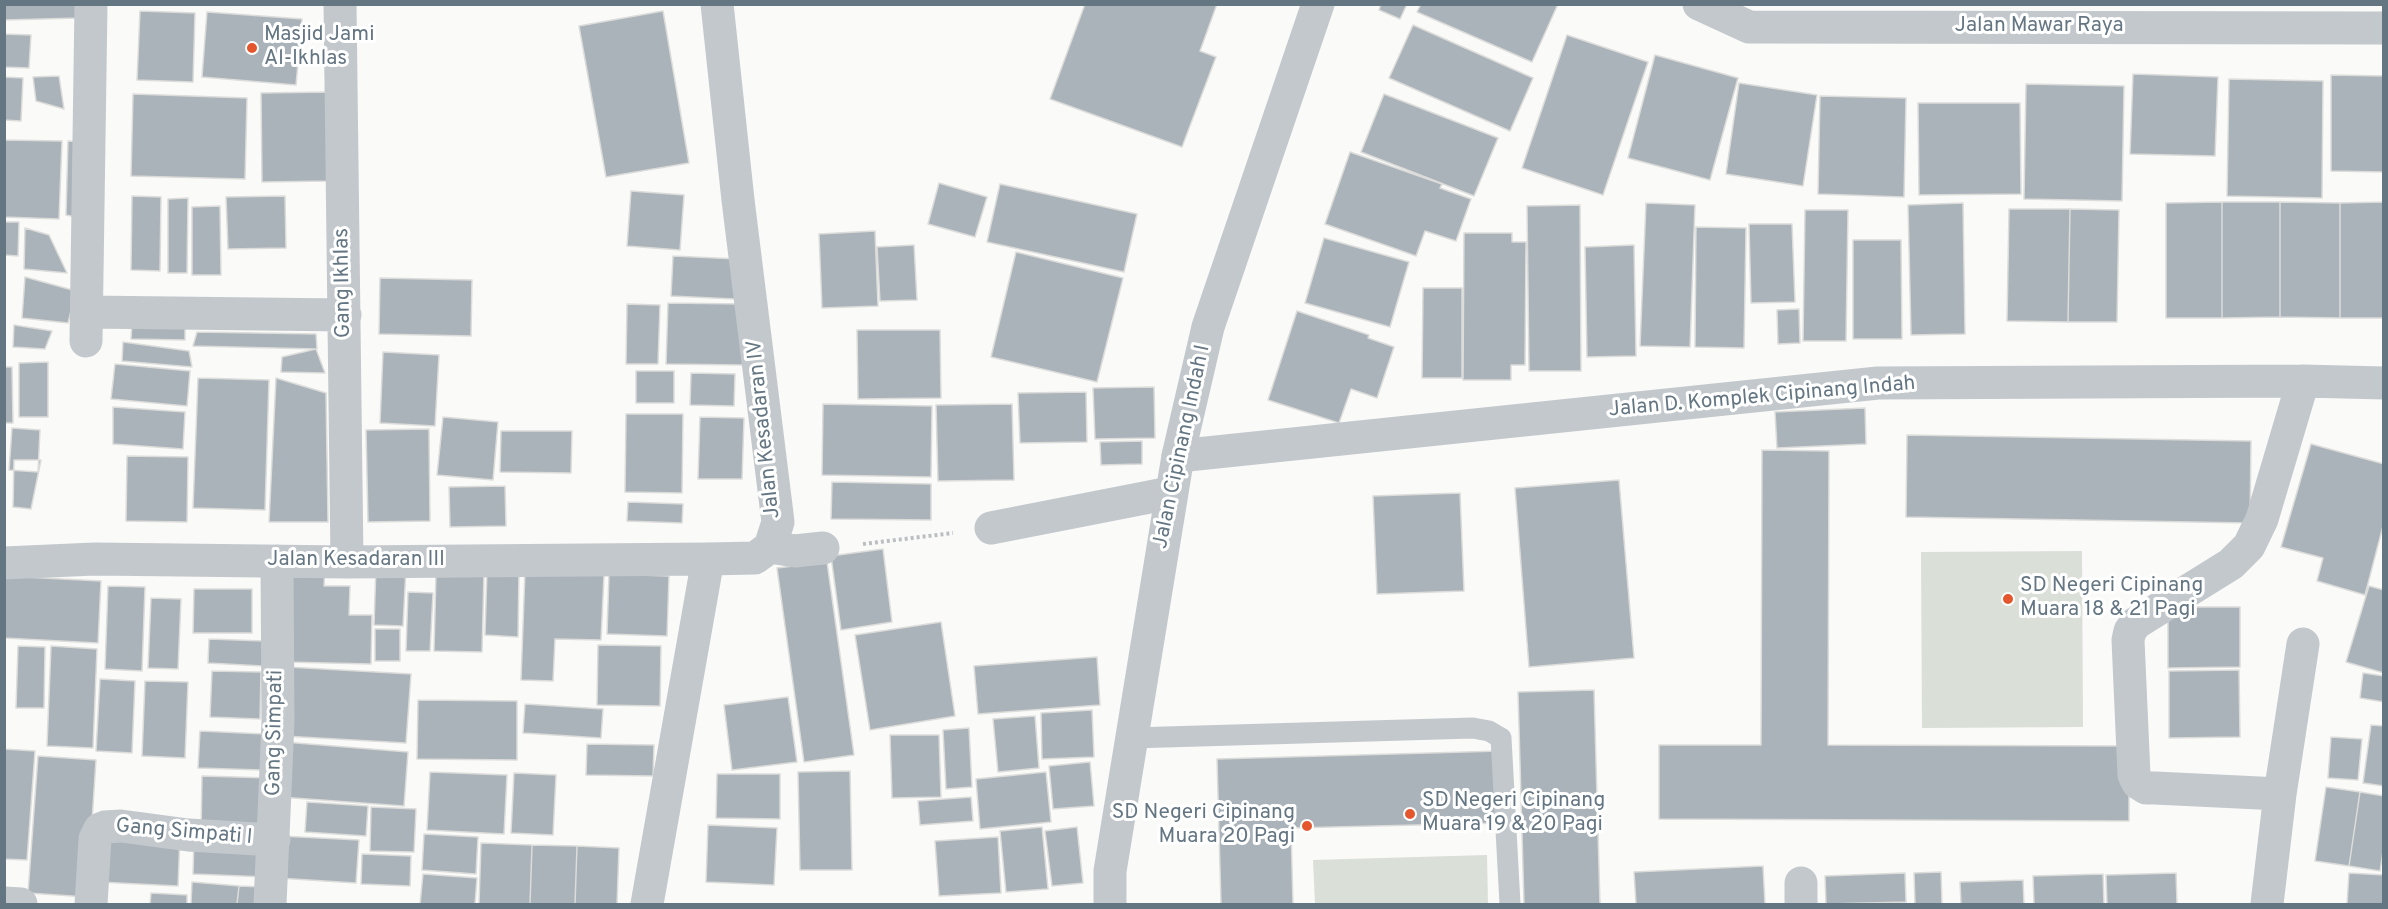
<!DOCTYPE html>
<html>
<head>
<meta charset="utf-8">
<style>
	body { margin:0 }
	#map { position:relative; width:2388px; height:909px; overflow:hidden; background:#fafaf8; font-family:Overpass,sans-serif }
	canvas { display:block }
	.frame { position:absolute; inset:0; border:6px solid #657683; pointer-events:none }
</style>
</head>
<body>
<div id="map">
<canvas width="2388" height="909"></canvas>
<div class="frame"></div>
</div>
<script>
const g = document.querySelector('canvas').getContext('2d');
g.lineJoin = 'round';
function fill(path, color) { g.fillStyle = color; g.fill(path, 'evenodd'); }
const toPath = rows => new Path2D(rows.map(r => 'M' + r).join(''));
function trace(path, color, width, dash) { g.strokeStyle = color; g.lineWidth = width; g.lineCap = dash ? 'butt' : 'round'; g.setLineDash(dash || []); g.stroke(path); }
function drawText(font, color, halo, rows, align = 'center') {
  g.font = font + ' Overpass,sans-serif'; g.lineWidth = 6; g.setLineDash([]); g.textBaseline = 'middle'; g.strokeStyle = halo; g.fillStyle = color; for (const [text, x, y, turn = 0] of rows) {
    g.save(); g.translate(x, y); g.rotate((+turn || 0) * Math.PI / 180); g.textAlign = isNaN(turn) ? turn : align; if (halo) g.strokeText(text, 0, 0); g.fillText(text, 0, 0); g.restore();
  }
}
const green = toPath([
	[2082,551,2083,727,1922,728,1921,552],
	[1487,855,1488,904,1315,904,1313,860]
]);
const building = toPath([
	[4,4,78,4,79,18,4,20,4,4],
	[1085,4,1217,4,1200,51,1216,57,1182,147,1050,99,1085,4],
	[1381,4,1407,4,1400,19,1379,10,1381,4],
	[1421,4,1558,4,1532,62,1417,12,1421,4],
	[140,11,195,13,193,82,137,80,140,11],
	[663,11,689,163,606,177,579,26,663,11],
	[207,12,302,19,296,85,202,77,207,12],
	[1413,25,1533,78,1510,131,1389,78,1413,25],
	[4,34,31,35,29,68,4,67,4,34],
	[1567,35,1648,62,1603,195,1522,168,1567,35],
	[1655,55,1738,78,1710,180,1628,158,1655,55],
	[2133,74,2218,77,2215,156,2130,154,2133,74],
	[2331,75,2384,76,2384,172,2331,171,2331,75],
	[59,76,64,109,36,101,33,77,59,76],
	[4,77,23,78,21,121,4,120,4,77],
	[2229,79,2323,81,2322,198,2227,196,2229,79],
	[1739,83,1817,95,1803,186,1726,174,1739,83],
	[2026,84,2124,86,2122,201,2024,199,2026,84],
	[329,92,329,181,262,182,261,93,329,92],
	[133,94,247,98,245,179,131,176,133,94],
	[1384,94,1498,138,1474,196,1361,152,1384,94],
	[1820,96,1906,98,1904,197,1818,194,1820,96],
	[1918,103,2020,103,2021,194,1919,195,1918,103],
	[4,140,62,141,59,219,4,217,4,140],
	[68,141,82,142,81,218,66,215,68,141],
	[1350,152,1442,184,1440,188,1471,199,1456,241,1425,231,1416,256,1325,224,1350,152],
	[939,183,987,197,975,237,928,224,939,183],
	[1000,184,1137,214,1124,272,987,242,1000,184],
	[631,191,684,195,680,250,627,246,631,191],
	[132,196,161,197,160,271,131,270,132,196],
	[285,196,286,248,228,249,226,197,285,196],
	[188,198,187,273,168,273,168,199,188,198],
	[2222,202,2222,318,2166,318,2166,203,2222,202],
	[2222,202,2280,202,2280,317,2222,318,2222,202],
	[2280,202,2340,203,2340,318,2280,317,2280,202],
	[2384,202,2384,318,2340,318,2340,203,2384,202],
	[1646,203,1695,205,1690,347,1640,346,1646,203],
	[1963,203,1965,334,1911,335,1908,205,1963,203],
	[1580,205,1581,371,1529,371,1527,206,1580,205],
	[220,206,221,275,192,275,192,207,220,206],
	[2009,209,2070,209,2068,322,2007,321,2009,209],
	[2070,209,2119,210,2117,322,2068,322,2070,209],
	[1805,210,1848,210,1846,341,1803,341,1805,210],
	[4,222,19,222,18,256,4,255,4,222],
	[1749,224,1792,224,1795,302,1751,303,1749,224],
	[1696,227,1746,228,1744,348,1695,347,1696,227],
	[25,228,49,235,67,273,24,269,25,228],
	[875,231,878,306,822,308,819,234,875,231],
	[1464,233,1512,233,1512,242,1526,242,1525,365,1511,365,1511,380,1463,380,1464,233],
	[1324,238,1409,262,1390,327,1305,303,1324,238],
	[1853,240,1901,240,1902,339,1853,339,1853,240],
	[914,245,917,300,880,301,877,247,914,245],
	[1634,245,1636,356,1587,357,1585,247,1634,245],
	[1016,252,1123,278,1097,382,991,357,1016,252],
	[673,256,737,259,735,299,671,296,673,256],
	[25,277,76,291,68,323,22,318,25,277],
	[380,278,472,280,471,336,379,334,380,278],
	[1423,288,1462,288,1462,378,1422,378,1423,288],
	[668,303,743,304,743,365,666,364,668,303],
	[627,304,660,305,658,364,626,364,627,304],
	[1799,309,1800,343,1778,344,1777,310,1799,309],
	[1297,311,1369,335,1368,338,1394,347,1377,398,1351,389,1339,423,1268,400,1297,311],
	[185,318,185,340,131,339,132,324,185,318],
	[14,325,52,331,45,349,13,347,14,325],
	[857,330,940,330,941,398,858,399,857,330],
	[197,332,316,334,317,349,193,346,197,332],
	[123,342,189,351,192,367,122,361,123,342],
	[316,349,325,373,281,372,282,357,316,349],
	[383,352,439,355,435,426,380,423,383,352],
	[48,362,48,417,19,417,19,363,48,362],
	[115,364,190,371,187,406,111,399,115,364],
	[4,367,12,367,13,423,4,423,4,367],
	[636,371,674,371,674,403,636,403,636,371],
	[691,373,735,374,734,406,690,405,691,373],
	[198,378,269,380,265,510,193,508,198,378],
	[276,378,326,393,328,522,269,522,276,378],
	[1154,387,1155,438,1095,439,1093,388,1154,387],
	[1086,392,1087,442,1020,443,1018,393,1086,392],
	[823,404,932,406,931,477,822,475,823,404],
	[1012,404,1014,480,938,481,936,405,1012,404],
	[113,407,185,412,183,449,113,444,113,407],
	[1865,408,1866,444,1777,448,1775,412,1865,408],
	[626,414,683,414,682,493,625,492,626,414],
	[443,417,498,422,493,480,437,475,443,417],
	[700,417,744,418,742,479,698,479,700,417],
	[12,428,40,430,38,472,9,470,12,428],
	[429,429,430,521,368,522,366,430,429,429],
	[501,431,572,431,571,473,500,472,501,431],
	[1907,435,2251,441,2250,523,1906,517,1907,435],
	[1142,441,1142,464,1101,465,1100,442,1142,441],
	[2311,444,2384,464,2384,522,2365,595,2317,581,2323,558,2281,547,2311,444],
	[1762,450,1829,451,1828,745,2129,746,2129,821,1659,819,1659,745,1761,745,1762,450],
	[127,456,188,457,187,522,126,521,127,456],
	[14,460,41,460,31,509,13,507,14,460],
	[1619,480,1634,658,1529,667,1515,488,1619,480],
	[832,482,931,484,931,520,831,519,832,482],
	[505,486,506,526,450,527,449,487,505,486],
	[1460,493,1464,591,1377,594,1373,496,1460,493],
	[628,502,683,504,682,523,627,521,628,502],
	[883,549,892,622,841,630,831,556,883,549],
	[827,562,854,755,804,762,777,568,827,562],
	[376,566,406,568,403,626,374,625,376,566],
	[325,569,324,586,350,586,349,615,372,615,371,664,286,662,289,572,325,569],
	[487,569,519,570,518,637,485,635,487,569],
	[525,571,604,575,601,640,555,639,553,681,521,680,525,571],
	[436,573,484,574,482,652,434,651,436,573],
	[609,574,669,576,667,636,607,634,609,574],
	[4,576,101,581,98,643,4,638,4,576],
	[108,586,145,587,142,671,105,669,108,586],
	[2369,586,2384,590,2384,673,2346,662,2369,586],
	[194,589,252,589,252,633,193,633,194,589],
	[408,592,433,593,430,651,406,651,408,592],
	[151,598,181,599,178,669,148,668,151,598],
	[2168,607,2240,607,2240,667,2168,668,2168,607],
	[941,622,955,716,870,730,855,635,941,622],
	[375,629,400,629,400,661,375,661,375,629],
	[209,639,264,641,263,666,208,663,209,639],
	[598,645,661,646,660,706,597,705,598,645],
	[18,646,45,647,44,708,16,708,18,646],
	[51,646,97,649,93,748,47,746,51,646],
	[1097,657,1100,705,978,714,974,666,1097,657],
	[288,667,411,674,406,743,284,736,288,667],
	[2239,670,2240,737,2169,738,2169,671,2239,670],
	[212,671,261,672,260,719,210,717,212,671],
	[2363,673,2384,676,2384,702,2360,698,2363,673],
	[100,679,135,681,132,753,96,751,100,679],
	[145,681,188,682,185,758,142,756,145,681],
	[1594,690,1600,904,1524,904,1518,692,1594,690],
	[788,697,797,762,732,770,724,705,788,697],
	[418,700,517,701,517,760,417,759,418,700],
	[525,704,603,709,601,738,523,733,525,704],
	[1092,710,1094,757,1042,759,1041,713,1092,710],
	[1035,716,1039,768,998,772,993,719,1035,716],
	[2371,725,2384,726,2384,786,2363,783,2371,725],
	[969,728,972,787,946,789,943,730,969,728],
	[200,731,264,734,262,770,198,768,200,731],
	[890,735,939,735,941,797,892,798,890,735],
	[2331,737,2362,739,2358,780,2328,778,2331,737],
	[284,742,408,752,404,806,280,797,284,742],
	[587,744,654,745,653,776,586,775,587,744],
	[4,749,35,751,27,860,4,859,4,749],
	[1500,751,1501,823,1291,828,1293,904,1221,904,1217,759,1500,751],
	[38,756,96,760,87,897,28,893,38,756],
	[1090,762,1094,806,1053,809,1049,766,1090,762],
	[850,771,852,870,800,870,798,772,850,771],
	[430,772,507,775,504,834,427,830,430,772],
	[1046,772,1051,822,980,829,976,779,1046,772],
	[514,773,556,775,553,835,511,833,514,773],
	[717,774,780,774,780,819,716,818,717,774],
	[202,776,270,778,268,836,201,835,202,776],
	[2326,787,2360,792,2349,866,2315,861,2326,787],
	[2360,792,2384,796,2384,845,2380,871,2349,866,2360,792],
	[971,797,973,821,920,825,918,801,971,797],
	[307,802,368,806,366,836,305,832,307,802],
	[371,807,416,809,414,852,370,851,371,807],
	[708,825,777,828,774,885,706,882,708,825],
	[1042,827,1048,889,1006,892,1000,831,1042,827],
	[1077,827,1083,883,1052,886,1045,831,1077,827],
	[102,831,180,836,178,886,99,882,102,831],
	[424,834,478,837,476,874,422,870,424,834],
	[280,836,359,840,356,883,278,878,280,836],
	[998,837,1001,893,939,896,935,841,998,837],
	[194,840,268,842,267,877,193,874,194,840],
	[481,843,532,845,530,904,479,904,481,843],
	[532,845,577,846,575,904,530,904,532,845],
	[577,846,619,848,617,904,575,904,577,846],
	[362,854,411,856,410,886,361,884,362,854],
	[1763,866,1765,904,1636,904,1634,872,1763,866],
	[1941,872,1942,904,1915,904,1914,873,1941,872],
	[1905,873,1906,902,1826,904,1825,876,1905,873],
	[2176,873,2177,904,2107,904,2106,875,2176,873],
	[2349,873,2384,875,2384,904,2347,904,2349,873],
	[423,874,477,878,475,904,420,904,423,874],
	[2103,874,2104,904,2034,904,2033,876,2103,874],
	[2023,880,2024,904,1961,904,1960,882,2023,880],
	[192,882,239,886,237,904,191,904,192,882],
	[239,886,263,887,262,904,237,904,239,886],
	[151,893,187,895,187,904,150,904,151,893]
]);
const path = toPath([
	[863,544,953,533]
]);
const service = toPath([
	[1131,738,1473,728,1489,731,1501,738,1510,904]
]);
const minor = toPath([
	[340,4,347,562],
	[1699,4,1749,27,2384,28],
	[87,312,345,315],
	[86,341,91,4],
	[1178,456,1878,383,2303,381,2384,383],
	[991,528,1170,493],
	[770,547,795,551,823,548],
	[4,563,95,559,347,562,708,559,755,558,770,547,778,522,738,200,717,4],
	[2280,794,2155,788,2146,788,2138,783,2134,775,2128,640,2130,631,2136,623,2231,564,2249,546,2262,519,2303,381],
	[4,903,21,904],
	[91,904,95,839,100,829,105,827,121,826,188,835,274,840],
	[270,904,278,722,277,561],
	[647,904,708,559],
	[1801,904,1801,883],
	[2267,904,2280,794,2303,644]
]);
const tertiary = toPath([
	[1110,904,1110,871,1178,456,1208,327,1318,4]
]);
const markers = [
	[252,48,6,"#e4572e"],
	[2008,599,6,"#e4572e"],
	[1410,814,6,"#e4572e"],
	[1307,826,6,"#e4572e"]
];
const streetNames = [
	["Jalan Mawar Raya",2039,27],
	["Gang Ikhlas",344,283,-91],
	["Jalan D. Komplek Cipinang Indah",1762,398,-5],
	["Jalan Kesadaran IV",765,429,-96],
	["Jalan Cipinang Indah I",1183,447,-78],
	["Jalan Kesadaran III",356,561],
	["Gang Simpati",276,733,-89],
	["Gang Simpati I",184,833,5]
];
const poiNames = [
	["Masjid Jami",264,36],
	["Al-Ikhlas",264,60],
	["SD Negeri Cipinang",2020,587],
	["Muara 18 & 21 Pagi",2020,611],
	["SD Negeri Cipinang",1422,802],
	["Muara 19 & 20 Pagi",1422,826],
	["SD Negeri Cipinang",1295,814,"right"],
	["Muara 20 Pagi",1295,838,"right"]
];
fill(green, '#dadfd7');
fill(building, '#aab3b9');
trace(building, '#dcdcda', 1.5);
trace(path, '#bbbfc2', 4, [3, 3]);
trace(service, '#c3c8cc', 21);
trace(minor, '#c3c8cc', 33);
trace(tertiary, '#c3c8cc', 33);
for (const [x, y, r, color] of markers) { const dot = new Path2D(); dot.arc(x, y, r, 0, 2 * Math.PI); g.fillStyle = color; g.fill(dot); trace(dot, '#fff', 2); }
drawText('21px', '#657683', '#fff', streetNames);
drawText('21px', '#657683', '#fff', poiNames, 'left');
</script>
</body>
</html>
